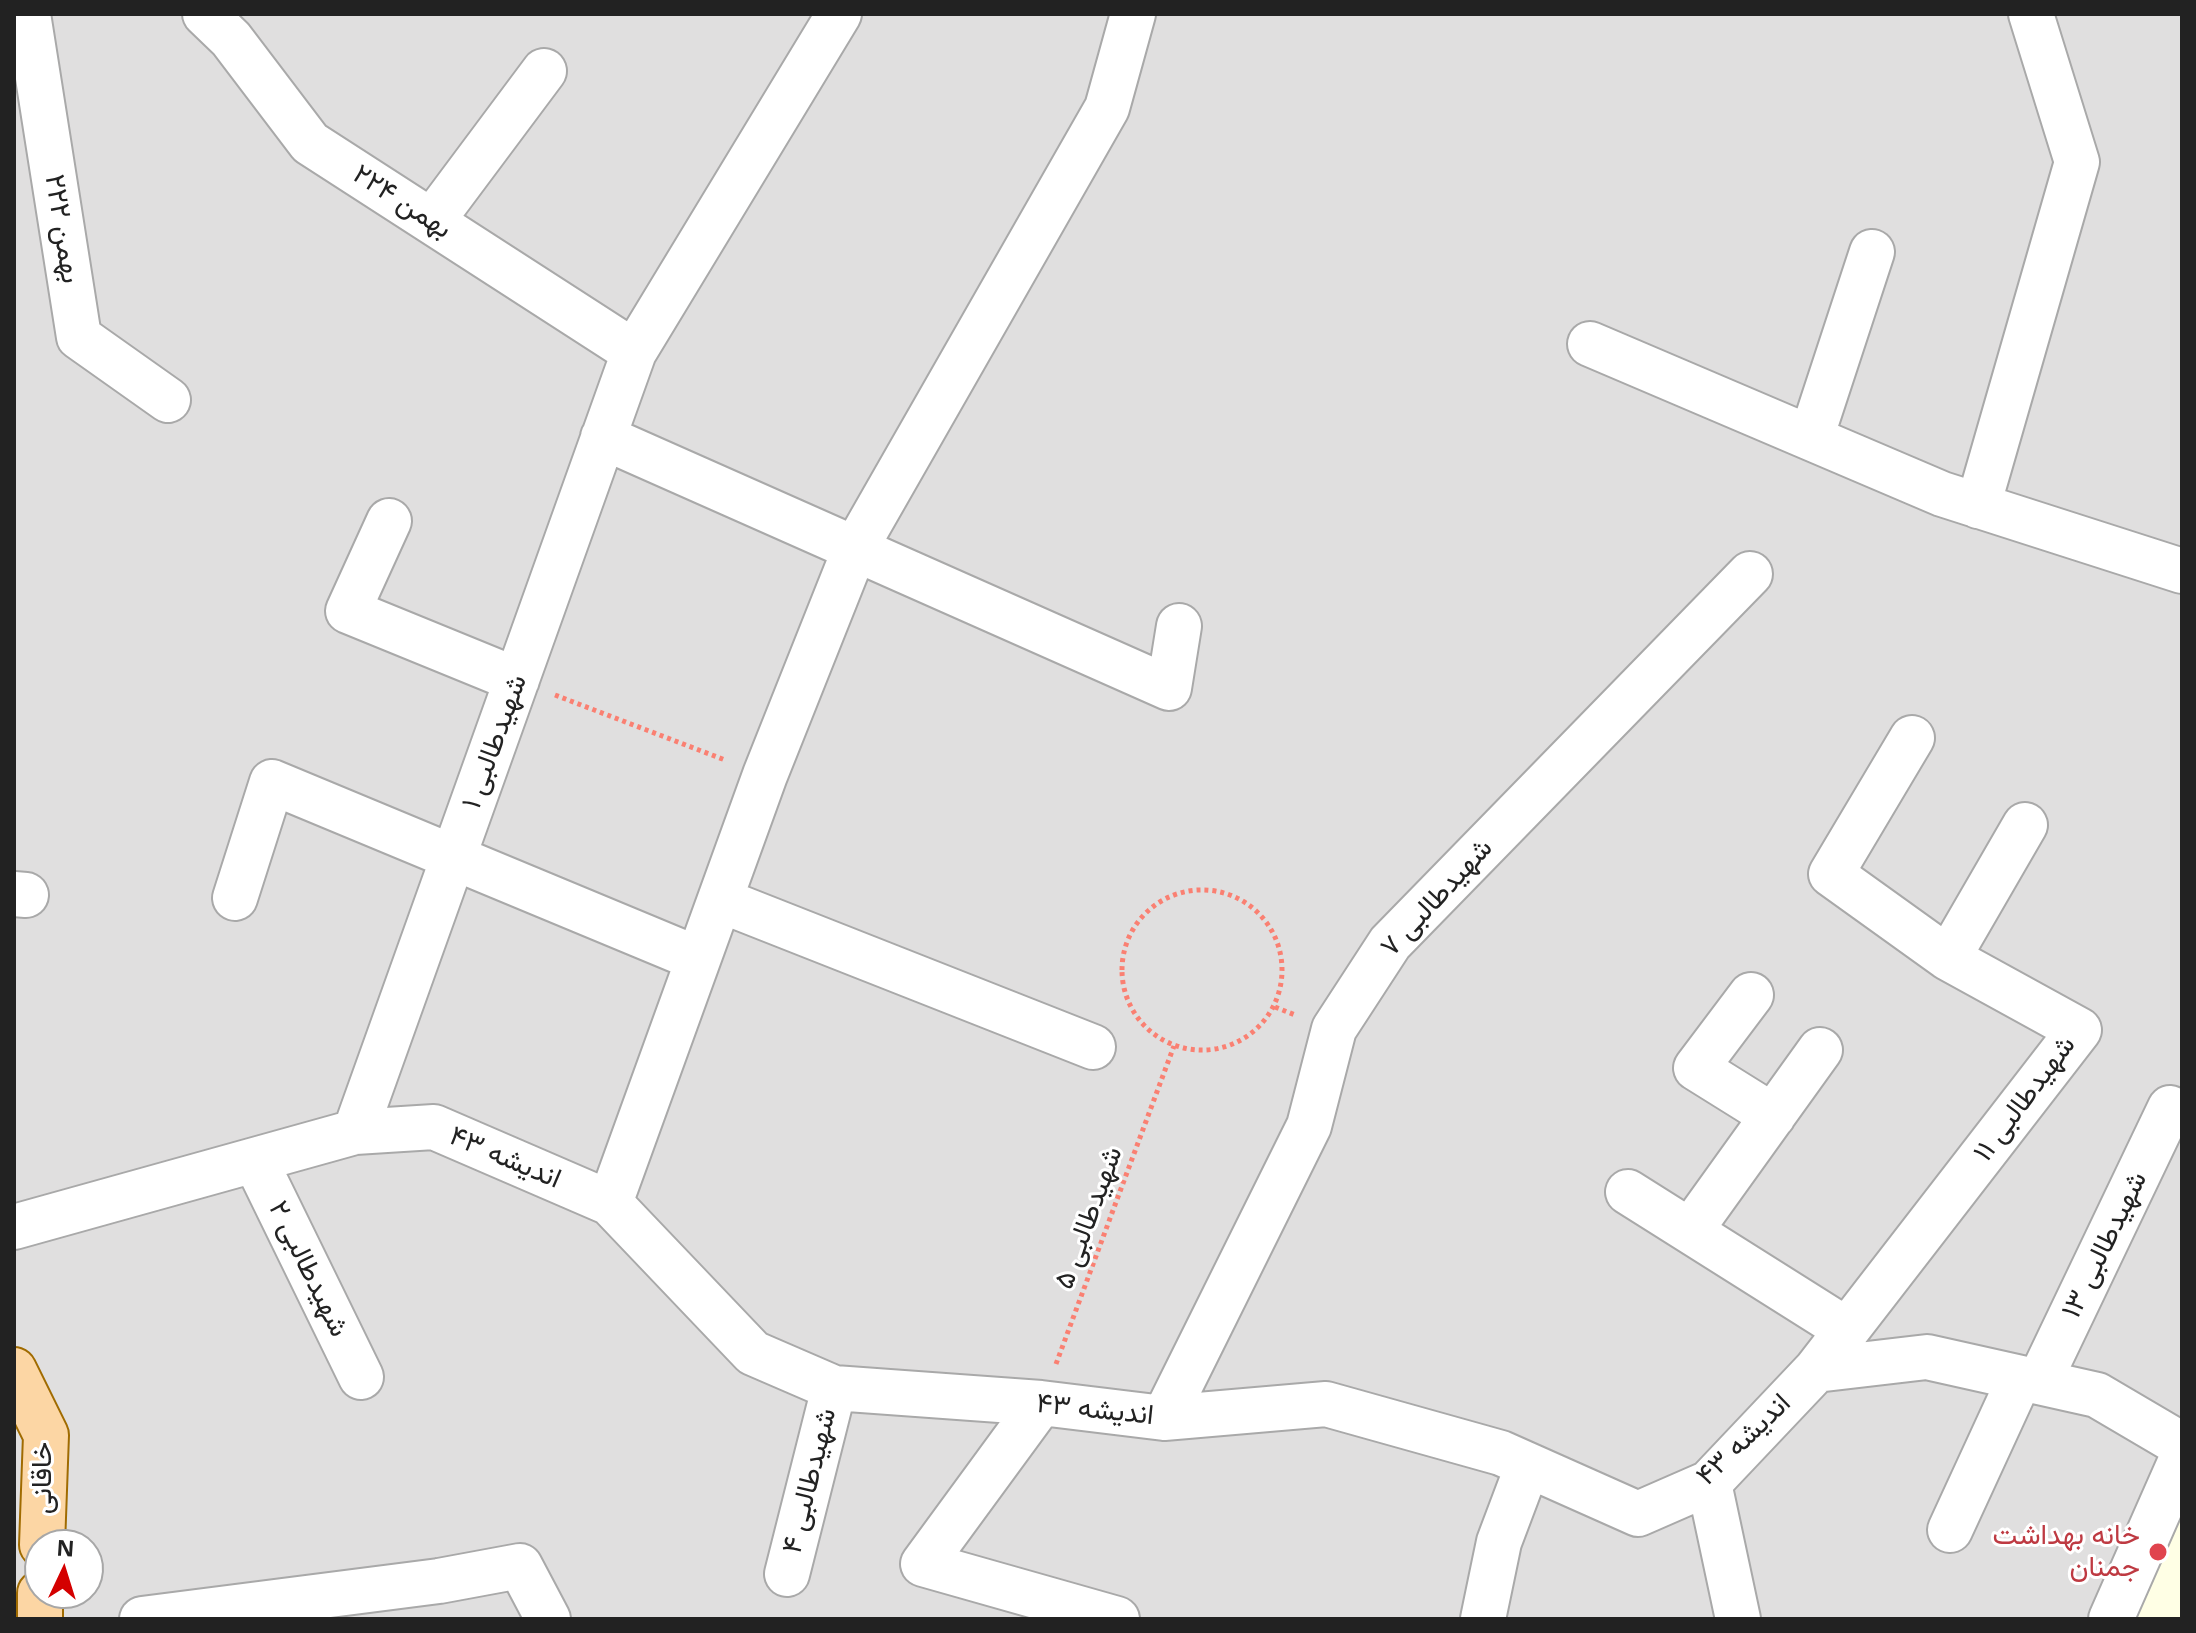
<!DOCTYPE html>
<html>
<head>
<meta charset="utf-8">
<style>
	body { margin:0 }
	#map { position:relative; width:2196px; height:1633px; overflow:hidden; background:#f2efe9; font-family:"Noto Sans",sans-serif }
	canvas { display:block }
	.frame { position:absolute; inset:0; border:16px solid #222; pointer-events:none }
	.north { position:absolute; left:24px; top:1529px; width:80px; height:80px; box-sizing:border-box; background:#fff; border:2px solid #a7a7a7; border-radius:50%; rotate:4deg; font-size:22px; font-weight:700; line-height:32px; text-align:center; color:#222 }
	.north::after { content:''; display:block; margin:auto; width:28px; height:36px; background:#d40000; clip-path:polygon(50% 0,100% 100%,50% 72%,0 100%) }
</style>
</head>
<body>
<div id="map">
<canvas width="2196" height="1633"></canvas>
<div class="frame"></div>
<div class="north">N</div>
</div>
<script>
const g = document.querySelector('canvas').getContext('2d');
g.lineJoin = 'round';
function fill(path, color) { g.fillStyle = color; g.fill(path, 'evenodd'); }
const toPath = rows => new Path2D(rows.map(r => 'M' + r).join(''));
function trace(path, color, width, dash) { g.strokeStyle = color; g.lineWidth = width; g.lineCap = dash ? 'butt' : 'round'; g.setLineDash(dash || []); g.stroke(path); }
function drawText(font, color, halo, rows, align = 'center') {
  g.font = font + ' "Noto Sans",Vazirmatn,sans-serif'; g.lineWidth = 6; g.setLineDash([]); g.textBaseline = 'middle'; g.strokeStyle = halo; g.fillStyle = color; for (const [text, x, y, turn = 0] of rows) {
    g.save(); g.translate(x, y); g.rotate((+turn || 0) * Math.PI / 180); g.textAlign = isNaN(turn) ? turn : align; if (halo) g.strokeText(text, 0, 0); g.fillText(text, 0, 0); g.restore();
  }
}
const residential = toPath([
	[14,14,2182,14,2182,1619,14,1619],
	[40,1545,88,1545,88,1593,40,1593]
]);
const education = toPath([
	[2182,1485,2182,1619,2096,1619]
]);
const path = toPath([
	[555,695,725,760],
	'1122 970a80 80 0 1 1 160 0a80 80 0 1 1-160 0Z',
	[1275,1007,1295,1015],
	[1056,1364,1174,1046]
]);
const minor = toPath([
	[28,14,79,337,168,400],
	[205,14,231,39,310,143,634,352],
	[432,221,544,71],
	[1590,344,1942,494,2182,571],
	[603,437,1169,688,1179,626],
	[1811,438,1872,252],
	[1978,506,2077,162,2031,14],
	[389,521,348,611,517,680],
	[1912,738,1831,874,1948,958],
	[14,894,26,895],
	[235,898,272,782,698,959],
	[720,900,1093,1047],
	[1751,995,1696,1068,1773,1116],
	[355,1132,634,352,839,14],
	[255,1160,361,1377],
	[1628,1192,1847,1330],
	[610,1203,765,775,855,549,1107,108,1133,14],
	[14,1227,355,1132,434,1127,610,1203,753,1353,834,1388,1041,1403,1164,1418,1326,1404,1501,1453,1638,1514,1709,1483,1816,1370,1927,1357,2097,1395,2182,1445],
	[1690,1231,1820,1050],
	[1816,1370,2079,1030,1948,958,2025,825],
	[2039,1382,2170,1108],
	[1041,1403,923,1564,1117,1619],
	[1164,1418,1309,1126,1334,1029,1390,943,1750,574],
	[1709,1483,1738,1619],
	[1950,1530,2020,1378],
	[787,1574,834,1388],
	[142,1619,439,1581,520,1566,548,1619],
	[1483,1619,1499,1542,1528,1465],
	[2111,1619,2182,1458]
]);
const major = toPath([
	[14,1370,46,1435,42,1545],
	[40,1619,40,1593]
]);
const markers = [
	[2158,1552,10,"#e0444e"]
];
const streetNames = [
	["۲۲بهمن ۴",402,202,33],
	["۲۲بهمن ۲",62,229,81],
	["شهیدطالبی ۱",495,742,-70],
	["شهیدطالبی ۷",1437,898,-47],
	["شهیدطالبی ۱۱",2025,1099,-53],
	["اندیشه ۴۳",505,1158,23],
	["شهیدطالبی ۵",1089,1218,-70],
	["شهیدطالبی ۱۳",2105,1245,-64],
	["شهیدطالبی ۲",308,1269,64],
	["اندیشه ۴۳",1095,1410,6],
	["اندیشه ۴۳",1744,1440,-44],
	["خاقانی",43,1478,-90],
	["شهیدطالبی ۴",810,1481,-76]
];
const healthNames = [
	["خانه بهداشت",2140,1536],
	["جمنان",2140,1568]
];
fill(residential, '#e0dfdf');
fill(education, '#ffffe5');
trace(minor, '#a9a9a9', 48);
trace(major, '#a06b00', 48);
trace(path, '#fa8072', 5, [4, 4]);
trace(minor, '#fff', 44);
trace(major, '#fcd6a4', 44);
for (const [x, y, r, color] of markers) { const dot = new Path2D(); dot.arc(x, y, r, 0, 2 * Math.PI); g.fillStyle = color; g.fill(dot); trace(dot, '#fff', 3); }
drawText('28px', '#222', '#fff', streetNames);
drawText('28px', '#be3a42', '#fff', healthNames, 'right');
</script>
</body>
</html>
